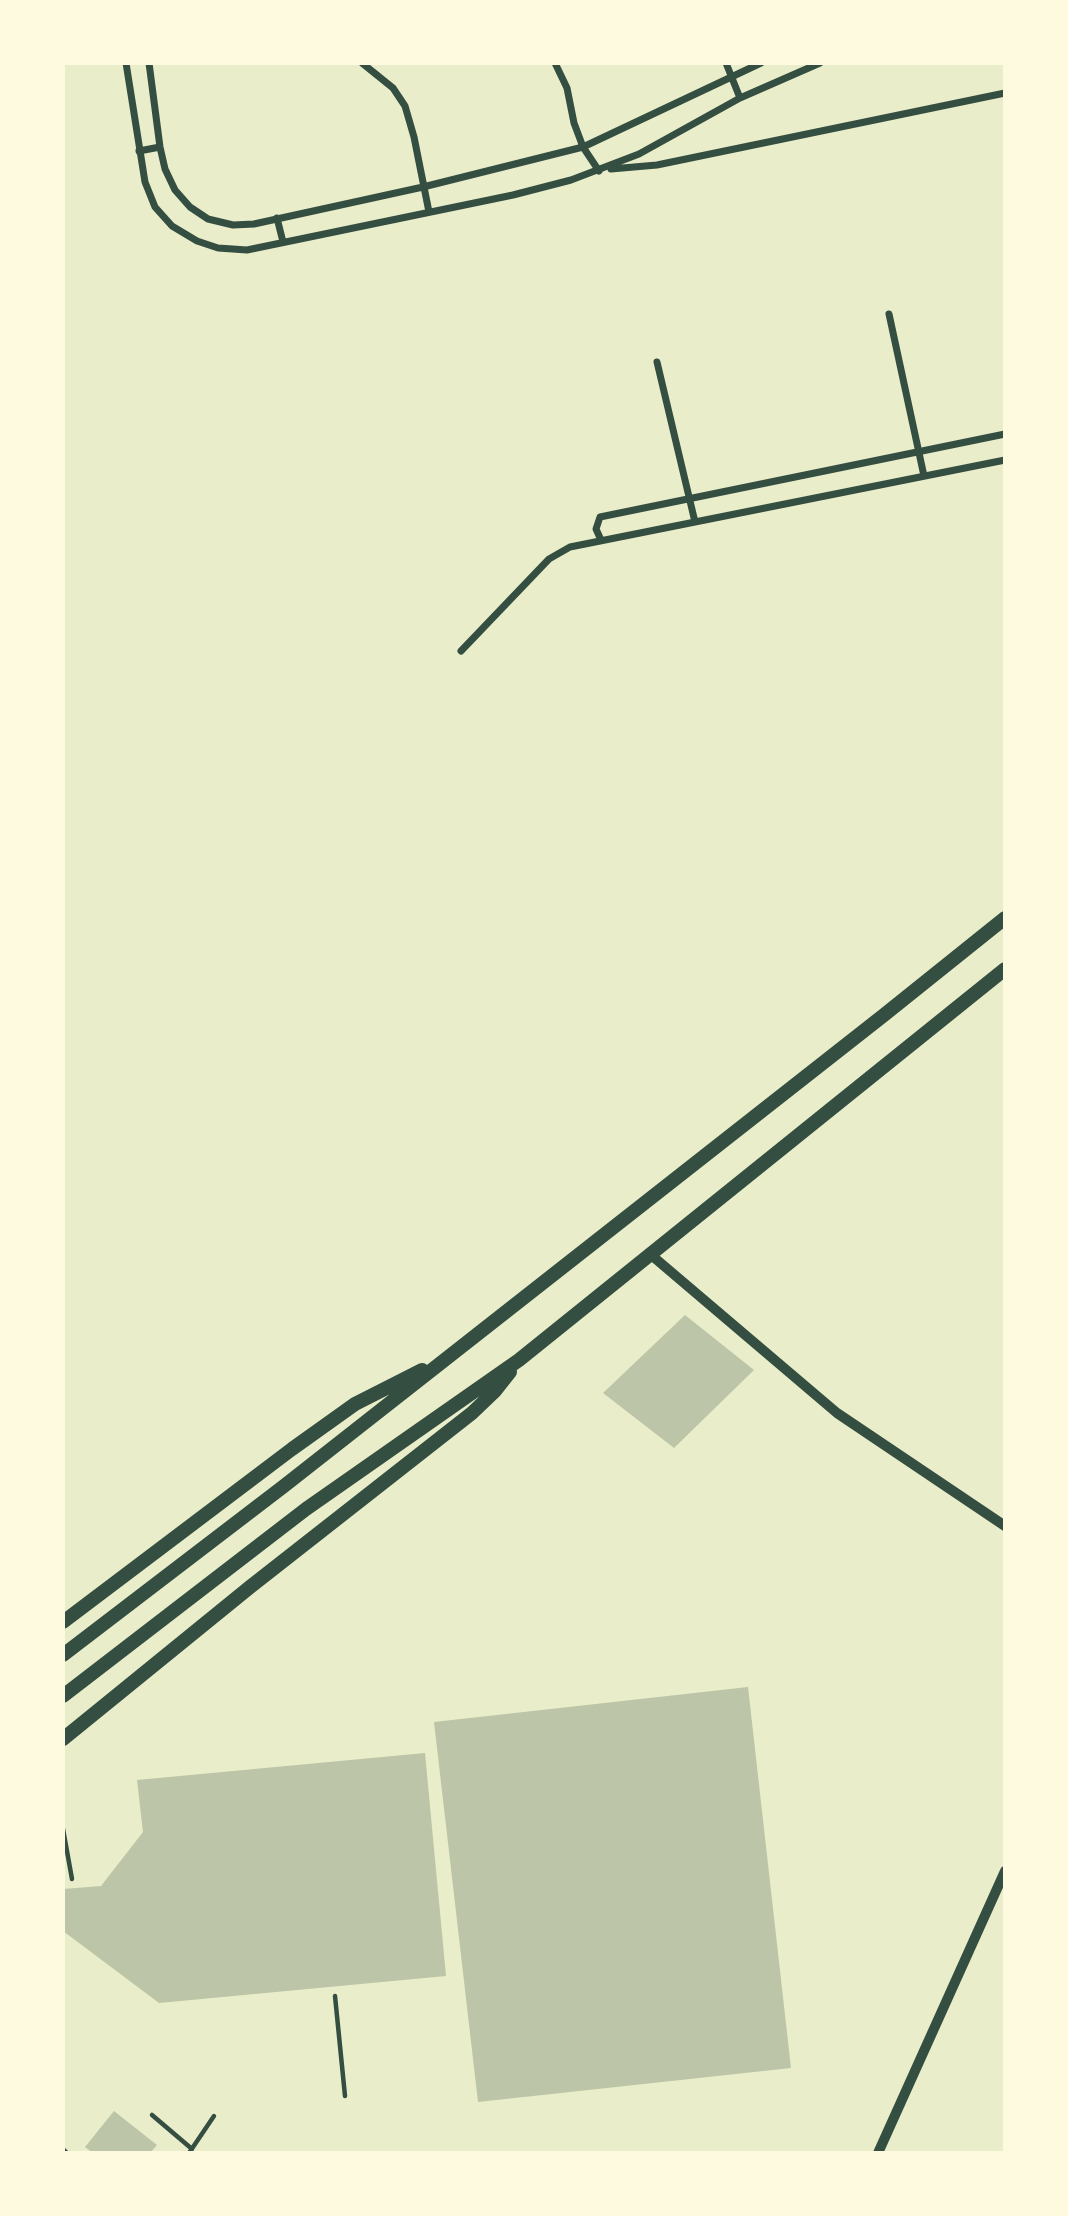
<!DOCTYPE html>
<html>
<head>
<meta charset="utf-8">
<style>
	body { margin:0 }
	#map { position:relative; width:1068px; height:2216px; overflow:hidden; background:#e9edc9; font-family:"Noto Sans",sans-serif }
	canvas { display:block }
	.frame { position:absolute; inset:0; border:65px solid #fefae0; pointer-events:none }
</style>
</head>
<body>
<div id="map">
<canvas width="1068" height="2216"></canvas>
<div class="frame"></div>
</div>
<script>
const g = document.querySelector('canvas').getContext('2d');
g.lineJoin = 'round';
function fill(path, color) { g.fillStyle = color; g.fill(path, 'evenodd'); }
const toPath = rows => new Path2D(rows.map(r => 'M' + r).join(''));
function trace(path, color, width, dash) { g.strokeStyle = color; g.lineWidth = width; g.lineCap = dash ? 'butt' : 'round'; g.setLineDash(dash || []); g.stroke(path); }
const building = toPath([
	[685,1315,754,1370,674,1448,603,1393],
	[748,1687,791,2068,478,2102,434,1722],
	[425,1753,446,1976,159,2003,63,1931,63,1889,101,1886,143,1832,137,1780],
	[114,2111,157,2145,150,2153,93,2153,85,2147]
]);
const service = toPath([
	[63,1829,72,1879],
	[335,1996,345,2096],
	[152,2115,192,2149],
	[64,2150,67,2153],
	[189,2153,214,2116]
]);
const minor = toPath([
	[126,63,145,182,155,207,172,226,197,241,218,248,247,250,513,195,571,180,639,154,740,98,820,63],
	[149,63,160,147,165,169,175,190,190,207,208,219,233,225,254,224,423,187,583,147,761,63],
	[362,63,393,88,405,106,414,137,429,212],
	[555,63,567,88,574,123,583,147,599,171],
	[726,63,740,98],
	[139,151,160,147],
	[611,169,657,165,1005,93],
	[277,218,283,242],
	[889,314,924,476],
	[657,362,695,522],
	[601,540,596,529,600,517,1005,434],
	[461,651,549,559,570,547,1005,460]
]);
const tertiary = toPath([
	[650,1254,837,1413,1005,1526],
	[878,2153,1005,1871]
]);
const primary = toPath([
	[63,1622,292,1449,355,1404,422,1370],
	[63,1655,284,1486,884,1015,1005,918],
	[63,1696,306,1509,519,1360,1005,969],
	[63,1739,250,1587,472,1413,495,1391,510,1372]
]);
fill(building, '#bcc5a7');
trace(service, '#344e41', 4.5);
trace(minor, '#344e41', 7);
trace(tertiary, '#344e41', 10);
trace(primary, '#344e41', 14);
</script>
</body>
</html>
